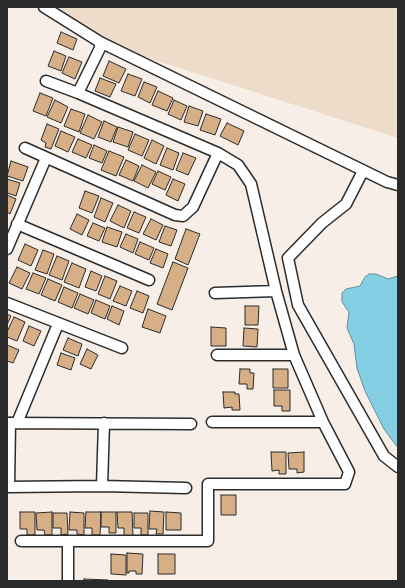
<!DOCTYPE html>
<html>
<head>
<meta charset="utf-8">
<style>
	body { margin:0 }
	#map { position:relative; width:405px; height:588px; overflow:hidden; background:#f7efe7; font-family:Itim,sans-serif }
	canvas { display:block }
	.frame { position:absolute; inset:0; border:8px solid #2b2b2b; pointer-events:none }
</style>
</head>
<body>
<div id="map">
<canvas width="405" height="588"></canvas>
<div class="frame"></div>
</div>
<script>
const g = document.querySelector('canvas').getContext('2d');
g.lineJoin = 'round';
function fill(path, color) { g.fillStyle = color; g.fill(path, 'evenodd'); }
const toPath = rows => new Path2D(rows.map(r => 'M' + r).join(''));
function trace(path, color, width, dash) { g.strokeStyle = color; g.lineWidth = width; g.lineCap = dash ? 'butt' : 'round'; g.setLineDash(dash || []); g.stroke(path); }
const built = toPath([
	[48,7,398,7,398,138,117,48]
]);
const water = toPath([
	[369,274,376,274,388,279,398,276,398,448,384,429,365,391,357,368,354,344,347,328,349,312,342,302,342,293,346,289,360,286,365,277,369,274]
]);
const building = toPath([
	[61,32,77,39,73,50,57,43,61,32],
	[54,51,66,56,61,71,48,66,54,51],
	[69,57,82,62,75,79,62,73,69,57],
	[109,61,126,69,119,83,103,76,109,61],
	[128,74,142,79,135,96,121,91,128,74],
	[100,78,116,84,110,97,95,91,100,78],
	[144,82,157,87,150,103,138,97,144,82],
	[158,91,173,98,167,111,152,105,158,91],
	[40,93,53,98,46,116,33,111,40,93],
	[55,100,68,107,61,123,47,117,55,100],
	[174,100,187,106,181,120,168,114,174,100],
	[189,106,203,111,198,126,184,122,189,106],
	[71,109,85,114,79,132,64,126,71,109],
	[206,114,221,119,215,135,200,130,206,114],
	[88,115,102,122,94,139,80,133,88,115],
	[104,121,117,127,111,142,98,137,104,121],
	[227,123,244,131,238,145,220,136,227,123],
	[47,124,59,129,51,149,45,147,46,143,41,140,47,124],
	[118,127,133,132,128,147,113,142,118,127],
	[61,131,75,137,68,152,55,146,61,131],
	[135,134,149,140,142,156,128,150,135,134],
	[78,139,92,145,86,158,72,152,78,139],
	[152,140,164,146,156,164,144,158,152,140],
	[94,145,107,151,102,163,89,158,94,145],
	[167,148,179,153,173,170,160,165,167,148],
	[109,151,124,157,116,176,101,170,109,151],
	[183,153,196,158,188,175,176,170,183,153],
	[126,160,139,166,133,181,119,175,126,160],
	[11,161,28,167,23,181,7,176,11,161],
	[142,165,156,172,148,188,134,181,142,165],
	[158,171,171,177,165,190,152,184,158,171],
	[7,179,20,183,16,196,7,193,7,179],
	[173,179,185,184,178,201,166,195,173,179],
	[85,191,99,196,92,213,79,208,85,191],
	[7,195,16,199,10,214,7,212,7,195],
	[101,198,113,203,105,222,94,217,101,198],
	[118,205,131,211,124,228,110,221,118,205],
	[134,212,146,217,139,233,127,228,134,212],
	[77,214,89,220,82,235,70,229,77,214],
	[151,219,163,225,156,240,143,234,151,219],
	[93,223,105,228,99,241,87,236,93,223],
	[165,226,177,230,171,246,159,242,165,226],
	[107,227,122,232,117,247,102,242,107,227],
	[186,229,200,234,188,265,175,259,186,229],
	[126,234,138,239,133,253,120,247,126,234],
	[140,242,154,248,149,260,135,254,140,242],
	[25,244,38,250,31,266,18,260,25,244],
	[156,249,168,254,163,268,150,263,156,249],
	[43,250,54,254,47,274,35,270,43,250],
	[57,256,69,261,62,280,49,275,57,256],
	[173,262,188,268,172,310,157,304,173,262],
	[72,263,86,269,79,288,64,282,72,263],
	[17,267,30,273,22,289,9,283,17,267],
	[91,271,102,276,96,291,85,287,91,271],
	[33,273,46,278,39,294,26,289,33,273],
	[105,276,117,281,110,299,98,294,105,276],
	[48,279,62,285,55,301,41,295,48,279],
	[120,286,132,291,126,306,113,301,120,286],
	[64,287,78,293,72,308,58,302,64,287],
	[137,291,149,296,143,313,130,308,137,291],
	[80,294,94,300,88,314,74,308,80,294],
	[96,300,110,306,105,319,91,313,96,300],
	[112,306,124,311,119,325,107,319,112,306],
	[245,306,259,306,258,325,245,325,245,306],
	[148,309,166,316,160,333,142,327,148,309],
	[7,314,11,316,7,325,7,314],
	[14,317,25,322,17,341,7,337,7,332,14,317],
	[29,326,41,331,34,346,23,341,29,326],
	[211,327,226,328,226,346,211,346,211,327],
	[244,328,258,329,257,347,243,346,244,328],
	[68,338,82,344,78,356,63,350,68,338],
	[7,345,19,350,13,363,7,361,7,345],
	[87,349,98,355,91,369,80,364,87,349],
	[61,353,75,358,71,370,57,365,61,353],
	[240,369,250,369,250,373,254,373,253,389,247,389,247,384,239,384,240,369],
	[273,369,288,369,288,388,273,388,273,369],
	[274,390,290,390,290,411,282,411,282,406,274,406,274,390],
	[223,392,235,392,235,394,239,394,240,410,232,410,232,407,224,408,223,392],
	[271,452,286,452,286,474,279,474,279,470,272,471,271,452],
	[304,452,304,472,297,473,297,469,289,469,288,453,304,452],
	[221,495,236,495,236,515,221,515,221,495],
	[150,511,164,512,163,534,156,534,157,529,149,529,150,511],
	[20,512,35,512,35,535,27,535,27,529,20,529,20,512],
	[52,512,52,535,45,535,44,530,37,530,36,513,52,512],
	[70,512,84,513,84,535,77,534,77,530,69,530,70,512],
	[86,512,101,512,100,535,92,535,92,528,85,528,86,512],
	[101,512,116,512,116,533,109,533,109,527,101,527,101,512],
	[117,512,132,512,133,536,124,536,124,528,118,528,117,512],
	[166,512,181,513,181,530,166,530,166,512],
	[53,513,67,513,68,534,61,535,61,528,53,528,53,513],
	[134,513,148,513,148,535,141,535,141,528,134,528,134,513],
	[127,553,143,554,142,574,136,574,136,571,129,571,129,573,127,573,127,553],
	[111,554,126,555,126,575,111,574,111,554],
	[158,554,175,554,175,574,158,574,158,554],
	[84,579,108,580,108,581,84,581,84,579]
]);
const street = toPath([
	[44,7,100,42,100,48,78,93],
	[100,42,387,182,398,185],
	[25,148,175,215,183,216,193,207,218,153],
	[363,171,346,204,322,223,288,258,298,305,384,456,398,467],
	[17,224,149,280],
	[7,249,46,158],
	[215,293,276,291],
	[7,303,122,348],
	[217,355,294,355],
	[212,422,323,422],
	[7,423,191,424],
	[17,423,58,324],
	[102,486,104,423],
	[7,487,102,486,186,488],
	[9,487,10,423],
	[21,541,208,541,208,484,345,484,349,472,323,422,294,355,276,291,251,184,238,165,218,153,78,93,46,81],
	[68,542,68,581]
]);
fill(built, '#eddcca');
fill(water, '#84cfe4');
trace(water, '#608d9a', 1);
fill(building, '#d6af87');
trace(building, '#2b2b2b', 1);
trace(street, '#2b2b2b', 13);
trace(street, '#fff', 10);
</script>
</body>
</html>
